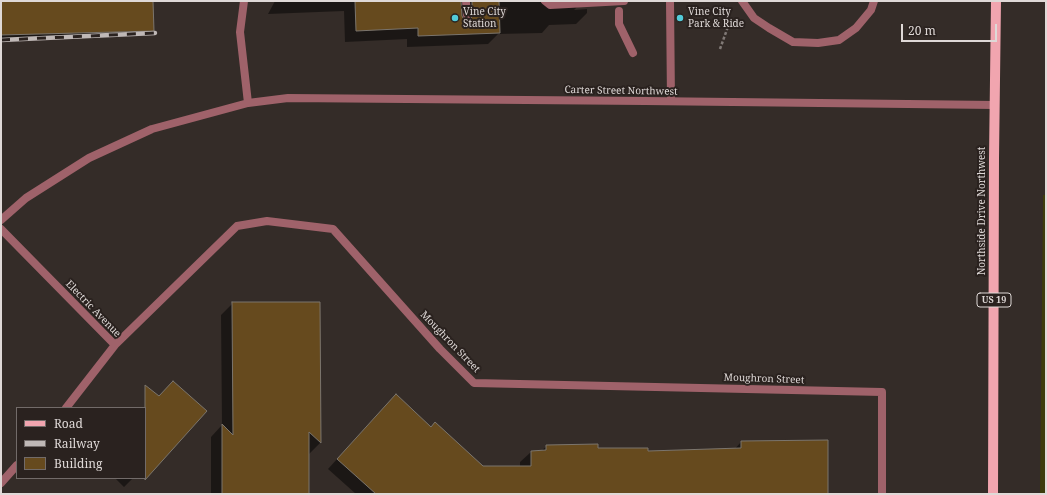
<!DOCTYPE html>
<html>
<head>
<meta charset="utf-8">
<style>
	body { margin:0 }
	#map { position:relative; width:1047px; height:495px; overflow:hidden; background:#342c28; font-family:"Noto Serif",serif }
	canvas { display:block }
	.frame { position:absolute; inset:0; border:2px solid #dfd9d7; pointer-events:none }
	.legend { position:absolute; left:16px; top:407px; width:130px; height:72px; box-sizing:border-box; background:#2a221f; border:1px solid #726b69; margin:0; padding:5px 7px; list-style:none; font-size:12px; color:#dfd9d7 }
	.legend li { display:flex; align-items:center; gap:8px; height:20px }
	.legend b { width:20px; border:1px solid #726b69 }
	.scale { position:absolute; left:901px; top:24px; width:96px; height:18px; box-sizing:border-box; border:2px solid #dfd9d7; border-top:0; padding-left:5px; font-size:12px; line-height:14px; white-space:nowrap; color:#dfd9d7; -webkit-text-stroke:3px #2a221f; paint-order:stroke }
</style>
</head>
<body>
<div id="map">
<canvas width="1047" height="495"></canvas>
<div class="frame"></div>
<ul class="legend">
<li><b style="height:5px;background:#f1a5af"></b>Road</li>
<li><b style="height:5px;background:#bfb8b6"></b>Railway</li>
<li><b style="height:11px;background:#664a1e"></b>Building</li>
</ul>
<div class="scale">20 m</div>
</div>
<script>
const g = document.querySelector('canvas').getContext('2d');
g.lineJoin = 'round';
function fill(path, color) { g.fillStyle = color; g.fill(path, 'evenodd'); }
const toPath = rows => new Path2D(rows.map(r => 'M' + r).join(''));
function trace(path, color, width, dash) { g.strokeStyle = color; g.lineWidth = width; g.lineCap = dash ? 'butt' : 'round'; g.setLineDash(dash || []); g.stroke(path); }
function drawText(font, color, halo, rows, align = 'center') {
  g.font = font + ' "Noto Serif",serif'; g.lineWidth = 4; g.setLineDash([]); g.textBaseline = 'middle'; g.strokeStyle = halo; g.fillStyle = color; for (const [text, x, y, turn = 0] of rows) {
    g.save(); g.translate(x, y); g.rotate((+turn || 0) * Math.PI / 180); g.textAlign = isNaN(turn) ? turn : align; if (halo) g.strokeText(text, 0, 0); g.fillText(text, 0, 0); g.restore();
  }
}
const green = toPath([
	[1043,195,1046,195,1046,494,1040,494]
]);
const shadow = toPath([
	[1,1,152,1,153,30,149,35,1,39],
	[275,1,583,1,574,10,587,9,587,13,576,24,549,25,542,33,498,34,488,44,407,47,407,39,345,42,344,11,268,14],
	[233,303,319,303,320,443,308,455,308,494,211,494,211,437,222,425,221,315],
	[386,405,485,494,356,494,328,469],
	[741,442,827,494,503,494,520,467,520,462,531,452,541,451,547,446,647,452,734,450],
	[115,478,133,478,124,487]
]);
const building = toPath([
	[1,1,153,1,154,31,1,35,1,1],
	[355,1,461,1,462,16,463,18,467,20,470,19,472,17,472,1,499,1,500,33,418,36,418,28,356,31,355,1],
	[232,302,320,302,321,443,309,432,309,494,222,494,222,424,233,435,232,302],
	[173,381,207,411,145,480,145,385,159,396,173,381],
	[396,394,431,427,435,422,483,466,531,466,531,451,546,450,546,445,598,444,598,448,648,448,648,451,741,448,741,441,828,440,828,494,376,494,337,459,396,394]
]);
const path = toPath([
	[720,49,730,21]
]);
const service = toPath([
	[670,1,671,101]
]);
const pedestrian = toPath([
	[466,1,467,15],
	[545,1,550,5,624,1],
	[619,11,619,24,633,53]
]);
const minor = toPath([
	[244,1,240,32,248,103],
	[1,220,26,198,89,158,152,129,248,103,288,98,645,101,995,105],
	[1,229,115,345],
	[66,408,115,345,237,226,267,221,333,229,440,349,474,383,882,392,882,494],
	[1,483,17,465]
]);
const primary = toPath([
	[993,494,994,158,996,1]
]);
const rail = toPath([
	[1,40,155,33]
]);
const pedestrianBridge = toPath([
	[742,1,754,18,769,28,793,42,818,43,839,40,856,28,871,10,874,1]
]);
const markers = [
	[455,18,4,"#52cbd9"],
	[680,18,4,"#52cbd9"]
];
const shields = [
	[994,300,34]
];
const shieldNames = [
	["US 19",994,300]
];
const poiNames = [
	["Vine City",463,12],
	["Station",463,24],
	["Vine City",688,12],
	["Park & Ride",688,24]
];
const streetNames = [
	["Carter Street Northwest",621,91,1],
	["Northside Drive Northwest",982,211,-90],
	["Electric Avenue",93,309,46],
	["Moughron Street",450,342,46],
	["Moughron Street",764,379,2]
];
fill(green, '#3d3c0c');
fill(shadow, '#0007');
fill(building, '#664a1e');
trace(building, '#7b756d', 1);
trace(path, '#817a77', 2.5, [3, 2]);
trace(service, '#9f626a', 8);
trace(pedestrian, '#9f626a', 8);
trace(minor, '#9f626a', 8);
trace(primary, '#f1a5af', 10);
trace(rail, '#bfb8b6', 4.5);
trace(rail, '#2a221f', 3, [9]);
trace(pedestrianBridge, '#9f626a', 8);
for (const [x, y, r, color] of markers) { const dot = new Path2D(); dot.arc(x, y, r, 0, 2 * Math.PI); g.fillStyle = color; g.fill(dot); trace(dot, '#2a221f', 1.5); }
for (const [x, y, w] of shields) { const box = new Path2D(); box.roundRect(x - w / 2, y - 7, w, 14, 3); g.fillStyle = '#2a221f'; g.fill(box); trace(box, '#dfd9d7', 1); }
drawText('bold 9px', '#dfd9d7', null, shieldNames);
drawText('10px', '#dfd9d7', '#2a221f', poiNames, 'left');
drawText('10px', '#dfd9d7', '#2a221f', streetNames);
</script>
</body>
</html>
